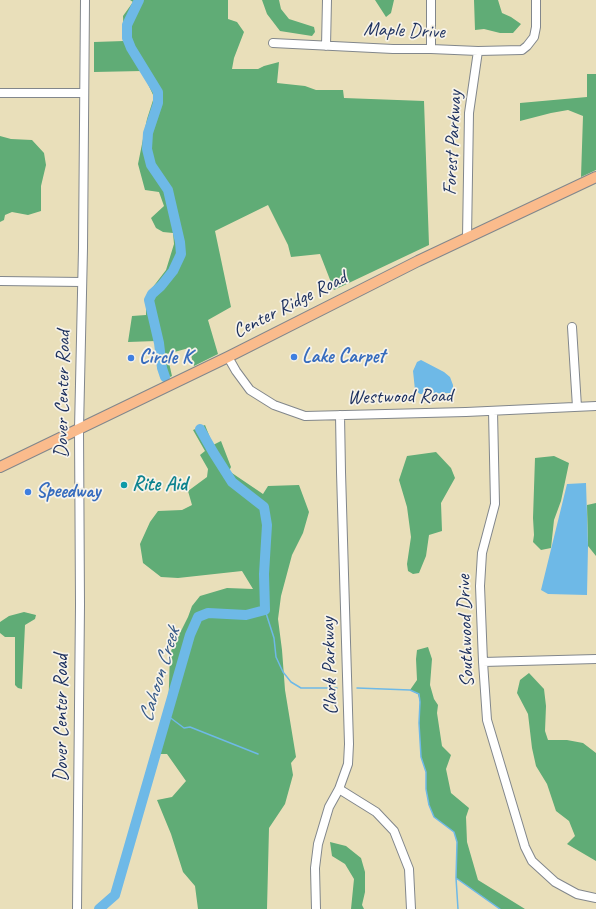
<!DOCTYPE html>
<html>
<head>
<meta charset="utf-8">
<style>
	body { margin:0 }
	canvas { display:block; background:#e9dfba }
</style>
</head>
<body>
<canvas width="596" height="909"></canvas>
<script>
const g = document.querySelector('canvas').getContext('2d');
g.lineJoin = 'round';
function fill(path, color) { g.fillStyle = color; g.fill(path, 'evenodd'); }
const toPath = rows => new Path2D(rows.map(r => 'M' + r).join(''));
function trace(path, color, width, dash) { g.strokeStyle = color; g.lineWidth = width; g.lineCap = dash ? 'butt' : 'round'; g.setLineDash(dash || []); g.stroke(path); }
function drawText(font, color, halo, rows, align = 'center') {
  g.font = font + ' Caveat,sans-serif'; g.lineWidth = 3.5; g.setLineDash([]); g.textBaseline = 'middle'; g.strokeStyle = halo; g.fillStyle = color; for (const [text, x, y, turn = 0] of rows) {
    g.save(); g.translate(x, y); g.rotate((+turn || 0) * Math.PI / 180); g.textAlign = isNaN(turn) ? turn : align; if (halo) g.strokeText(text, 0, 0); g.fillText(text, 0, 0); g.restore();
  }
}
const forest = toPath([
	[130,0,228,0,228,19,237,22,244,32,234,58,232,69,258,69,264,66,279,62,277,83,305,86,316,90,343,90,344,98,424,101,429,245,334,290,320,254,291,257,288,245,268,205,215,231,231,307,208,320,218,354,194,366,189,348,167,354,172,376,164,380,156,341,128,342,132,316,146,315,146,296,166,270,174,244,173,233,163,232,156,228,151,218,164,206,159,192,145,190,138,164,147,119,154,97,142,71,94,72,94,42,124,41,123,16,133,2],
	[262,0,279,0,281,9,289,19,314,27,315,32,312,36,280,31,267,14],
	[375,0,394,0,391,13,386,17],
	[474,0,498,0,502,13,511,17,521,24,513,33,500,33,484,29,475,30],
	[587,74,596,74,596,170,581,177,583,116,568,110,551,113,520,121,520,103,587,97],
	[0,136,11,139,32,140,44,153,46,165,41,186,41,211,28,215,12,212,5,215,4,220,0,222],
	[205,425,213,445,221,441,231,467,229,471,263,494,268,486,299,485,309,512,303,533,292,555,281,596,278,619,282,650,285,690,296,757,291,763,293,775,285,804,269,828,267,909,198,909,195,886,183,872,171,834,157,800,172,797,186,781,167,754,157,754,168,716,170,653,188,617,192,606,200,596,227,588,253,589,242,571,178,578,161,577,143,563,140,544,150,522,158,511,182,510,192,505,188,491,207,477,208,469,200,455,205,451,193,430],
	[436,452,451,468,455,478,441,503,442,531,429,535,426,556,419,573,413,574,408,571,407,564,411,537,407,507,399,480,407,456],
	[554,456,569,463,561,501,554,520,551,548,541,550,533,542,534,535,533,518,535,458],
	[596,503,596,556,588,546,587,505],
	[24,612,36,615,35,619,25,625,22,689,18,688,15,685,15,637,5,637,0,633,0,622,9,616],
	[428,647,432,659,430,685,434,699,438,705,437,713,442,746,451,755,446,769,451,793,469,808,466,817,467,842,478,880,525,909,500,909,456,878,457,842,454,832,434,817,429,805,426,789,426,772,421,757,419,723,420,702,418,694,410,690,417,680,416,659,417,650],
	[529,673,544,689,546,706,545,731,548,740,567,740,583,743,596,753,596,861,567,844,575,836,569,821,556,811,547,784,536,766,532,748,528,714,517,693,520,680],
	[330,842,346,846,361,858,365,872,365,892,362,905,364,909,351,909,354,879,345,864,332,856]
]);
const water = toPath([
	[421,360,444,372,450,377,453,385,453,390,451,393,420,394,415,390,413,371,417,362],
	[586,483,588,546,587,595,548,594,541,590,567,484]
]);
const stream = toPath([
	[265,610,274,638,276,657,283,672,291,682,301,688,337,688],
	[357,688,410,690,419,694,420,702,419,723,421,757,426,772,426,789,429,805,434,817,454,832,457,842,456,878,458,909],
	[168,716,184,728,190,727,258,754],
	[456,878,500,909]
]);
const river = toPath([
	[139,0,127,25,127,38,131,48,158,92,158,103,148,133,147,149,151,165,168,190,180,242,181,254,173,271,161,286,152,294,149,300,159,343,162,368,165,377],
	[99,909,115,895,190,635,198,617,208,613,246,615,265,610,264,574,267,525,264,507,232,482,213,452,200,429]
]);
const minor = toPath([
	[273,43,393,49,431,49,478,51,522,50,527,46,534,37,536,27,536,0],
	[326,46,327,0],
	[431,49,431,0],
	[0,93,84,93],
	[467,238,469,113,478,51],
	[0,281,82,282],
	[572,327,577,407],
	[228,357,236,371,250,390,274,405,305,416,466,412,596,406],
	[493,411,495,504,482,553,480,586,483,662,487,720,525,847,532,861,555,882,577,894,596,898],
	[483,662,596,659],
	[339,789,376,812,394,831,409,869,411,909],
	[77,909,80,605,79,429,83,248,85,0],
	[316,909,315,868,318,844,329,807,339,789,348,764,349,744,341,472,340,415]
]);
const major = toPath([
	[0,467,228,357,418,261,596,177]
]);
const markers = [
	[294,357,4,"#3f7fe0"],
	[131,358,4,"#3f7fe0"],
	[124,485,4,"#0f9aa8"],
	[28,492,4,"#3f7fe0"]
];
const streetNames = [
	["Maple Drive",404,31,2],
	["Forest Parkway",453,143,-87],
	["Center Ridge Road",290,305,-27],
	["Dover Center Road",63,394,-89],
	["Westwood Road",400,397,-1],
	["Southwood Drive",466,631,-92],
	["Clark Parkway",330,666,-92],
	["Dover Center Road",62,718,-90]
];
const shopNames = [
	["Lake Carpet",302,357],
	["Circle K",139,358],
	["Speedway",36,492]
];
const cultureNames = [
	["Rite Aid",132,485]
];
const waterNames = [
	["Cahoon Creek",160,675,-73]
];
fill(forest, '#60ac76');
fill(water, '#6eb9e7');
trace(stream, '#6eb9e7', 1.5);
trace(river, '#6eb9e7', 10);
trace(minor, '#82878c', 10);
trace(major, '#82878c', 12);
trace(minor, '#fff', 8);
trace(major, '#fabb8c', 10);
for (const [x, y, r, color] of markers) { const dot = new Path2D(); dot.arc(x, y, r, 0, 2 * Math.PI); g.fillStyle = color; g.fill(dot); trace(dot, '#f7f3e8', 1.5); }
drawText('20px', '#1b2f5e', '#f7f3e8', streetNames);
drawText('bold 20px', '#366cbe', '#f7f3e8', shopNames, 'left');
drawText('bold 20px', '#0d838f', '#f7f3e8', cultureNames, 'left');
drawText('italic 21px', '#345887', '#f7f3e8', waterNames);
</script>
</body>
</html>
